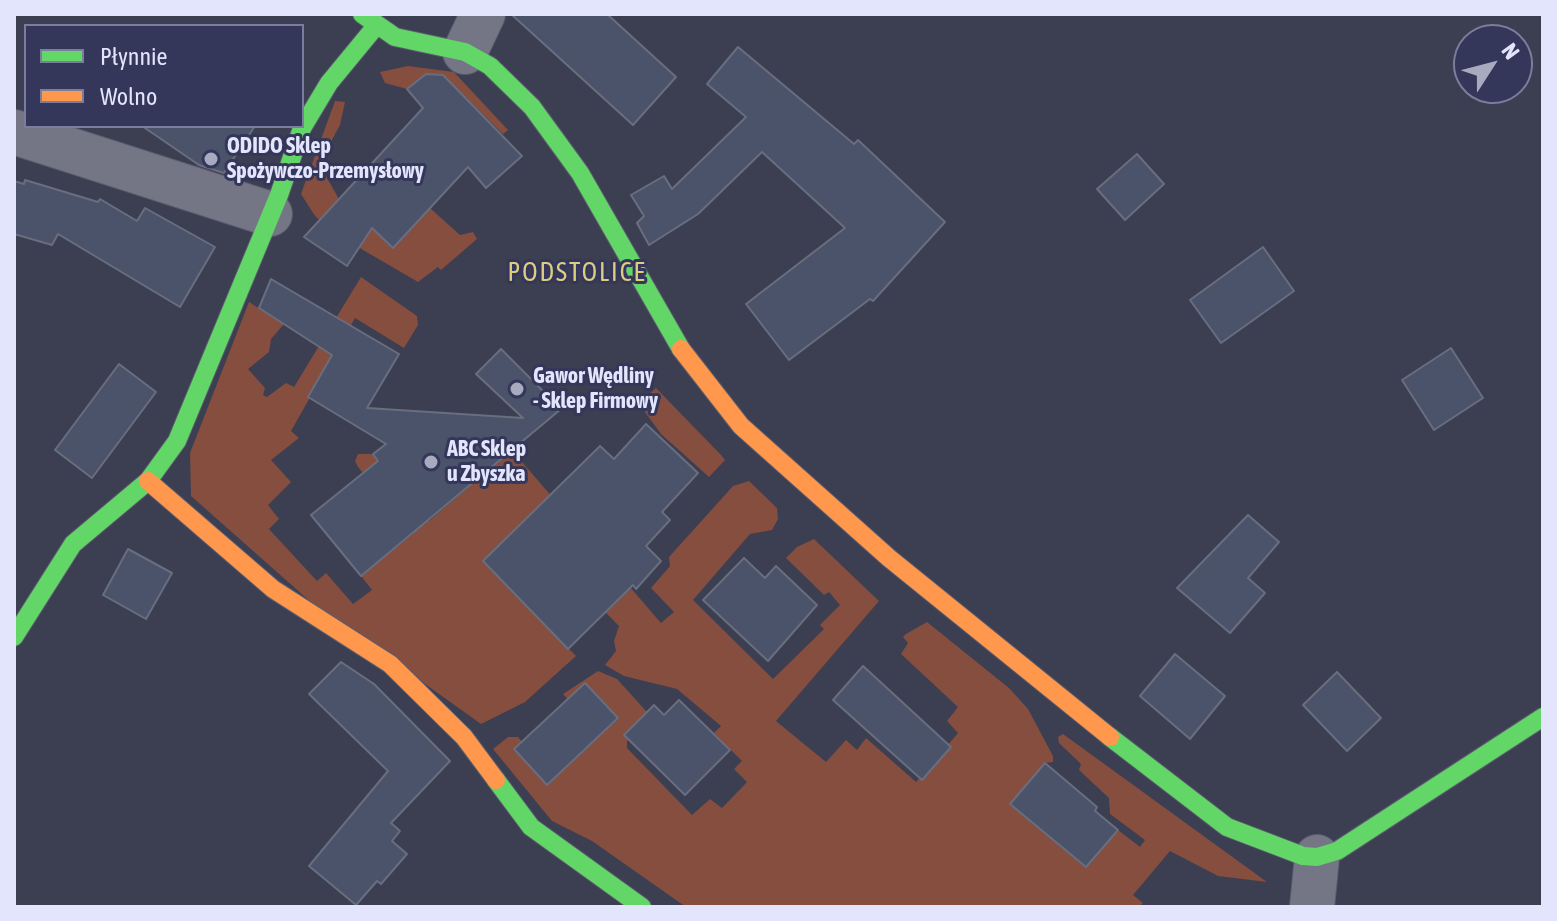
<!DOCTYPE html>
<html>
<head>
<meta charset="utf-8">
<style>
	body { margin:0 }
	#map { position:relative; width:1557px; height:921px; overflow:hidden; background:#3c3e52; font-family:"Asap Condensed",sans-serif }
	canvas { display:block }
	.frame { position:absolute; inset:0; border:16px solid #e2e5fc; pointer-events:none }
	.legend { position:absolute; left:24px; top:24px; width:280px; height:104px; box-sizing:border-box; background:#34375a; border:2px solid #7a7d9b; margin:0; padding:10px 14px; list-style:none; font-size:24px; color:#e2e5fc }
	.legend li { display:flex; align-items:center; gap:16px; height:40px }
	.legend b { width:40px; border:2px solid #7a7d9b }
	.north { position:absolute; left:1453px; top:24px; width:80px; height:80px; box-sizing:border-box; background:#34375a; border:2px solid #7a7d9b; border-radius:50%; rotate:54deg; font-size:22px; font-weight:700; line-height:32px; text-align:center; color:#e2e5fc }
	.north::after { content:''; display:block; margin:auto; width:28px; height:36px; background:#a8abc0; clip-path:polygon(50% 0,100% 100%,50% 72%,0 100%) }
</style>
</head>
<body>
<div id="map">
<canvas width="1557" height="921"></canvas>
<div class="frame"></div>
<ul class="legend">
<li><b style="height:10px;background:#63d668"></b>Płynnie</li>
<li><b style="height:10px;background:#ff974d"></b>Wolno</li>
</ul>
<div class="north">N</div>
</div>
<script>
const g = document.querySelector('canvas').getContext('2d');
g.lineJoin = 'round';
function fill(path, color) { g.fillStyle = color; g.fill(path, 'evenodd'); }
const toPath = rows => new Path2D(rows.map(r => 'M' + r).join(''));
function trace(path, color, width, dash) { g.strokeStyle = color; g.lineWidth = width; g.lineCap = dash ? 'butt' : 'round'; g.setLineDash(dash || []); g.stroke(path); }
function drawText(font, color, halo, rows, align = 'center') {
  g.font = font + ' "Asap Condensed",sans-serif'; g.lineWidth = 6; g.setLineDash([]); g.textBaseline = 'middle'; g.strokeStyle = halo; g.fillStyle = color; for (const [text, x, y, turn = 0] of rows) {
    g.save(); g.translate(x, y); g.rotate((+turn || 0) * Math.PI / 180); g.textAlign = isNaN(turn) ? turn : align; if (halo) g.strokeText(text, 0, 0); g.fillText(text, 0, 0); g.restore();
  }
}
const green = toPath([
	[408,66,454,72,508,130,503,134,443,75,426,74,407,89,385,83,380,72],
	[335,101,345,102,340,125,319,164,339,199,393,248,430,208,460,235,473,232,477,239,441,270,438,267,418,282,339,236,315,216,301,194],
	[361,277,417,316,418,325,404,348,355,318,291,431,299,438,271,460,291,482,268,505,279,519,269,529,317,581,326,573,353,604,372,590,361,576,413,534,358,467,355,461,358,454,373,454,429,521,490,469,469,444,491,426,661,623,674,612,651,588,670,566,669,557,733,486,749,481,777,508,778,519,772,530,750,534,693,600,773,679,824,629,820,625,840,605,829,592,824,595,786,558,797,547,814,539,879,601,776,721,826,762,846,740,857,750,866,738,916,782,958,733,947,721,958,707,901,654,908,643,903,637,906,634,927,622,1009,688,1028,709,1053,756,1053,762,1045,763,1011,804,1085,867,1118,830,1140,847,1145,840,1110,814,1109,798,1079,770,1081,764,1059,743,1058,737,1063,734,1267,882,1218,876,1170,851,1133,895,1143,903,1139,907,686,907,592,841,552,821,493,749,508,737,518,737,522,742,514,749,548,785,618,719,591,689,573,705,563,694,598,671,617,679,647,712,645,723,627,741,627,748,692,815,710,799,722,808,747,782,734,769,742,761,714,733,721,726,677,689,624,676,605,665,616,651,614,641,619,626,520,525,483,562,576,656,525,702,481,724,313,604,191,496,190,453,249,302,284,324,271,339,269,352,248,369,265,388,263,395,267,397,286,383,294,387],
	[656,388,722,456,725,460,709,477,661,434,645,412,642,400]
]);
const building = toPath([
	[511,14,607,14,676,77,633,125,511,14],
	[738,47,854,144,858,140,945,222,873,301,870,299,789,360,746,304,845,228,762,152,698,214,649,245,637,223,644,216,631,195,664,176,672,189,746,117,707,84,738,47],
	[426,74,443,75,522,156,486,188,468,167,393,248,372,228,347,266,304,237,423,108,407,89,426,74],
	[142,126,255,126,224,173,199,165,142,126],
	[1137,154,1164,184,1125,220,1097,189,1137,154],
	[25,180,98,202,100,199,137,221,145,208,215,247,180,307,58,234,52,245,14,234,14,181,24,184,25,180],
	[1263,247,1294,291,1221,343,1190,300,1263,247],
	[271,279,399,354,367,408,523,418,476,374,501,349,561,409,361,576,311,515,378,461,373,454,386,444,308,397,332,355,259,308,271,279],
	[1451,348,1483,398,1434,430,1402,380,1451,348],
	[119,364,156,392,92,478,55,450,119,364],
	[646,424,698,473,662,512,670,520,646,546,661,561,636,589,633,585,568,649,483,561,600,446,614,459,646,424],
	[1248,515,1279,542,1248,578,1265,593,1230,633,1177,588,1248,515],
	[128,549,172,573,146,619,103,595,128,549],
	[744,558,765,578,776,566,817,605,768,661,703,600,744,558],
	[1175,654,1225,696,1190,739,1140,696,1175,654],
	[341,662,374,684,450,761,391,823,400,831,392,841,407,854,381,884,377,881,356,905,309,866,388,771,309,694,341,662],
	[863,666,951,747,922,780,833,700,863,666],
	[1337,672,1381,718,1347,751,1303,705,1337,672],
	[585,683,618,718,547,785,514,749,585,683],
	[679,700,730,750,685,795,624,735,654,705,664,715,679,700],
	[1045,763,1097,807,1095,811,1118,830,1086,867,1010,804,1045,763]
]);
const street = toPath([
	[465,52,483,14],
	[14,132,270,214],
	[1312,907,1317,857]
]);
const fast = toPath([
	[362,14,395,37,465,52,490,66,532,107,580,173,681,349],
	[14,637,73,544,148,481,177,441,279,195,302,128,329,83,376,26],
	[1110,737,1227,827,1303,856,1317,857,1337,851,1543,717],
	[496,780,531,827,642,907]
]);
const slow = toPath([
	[681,349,741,426,889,558,1110,737],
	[148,481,273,589,390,664,464,737,496,780]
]);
const markers = [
	[211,159,8,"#a8abc0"],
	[517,389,8,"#a8abc0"],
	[431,462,8,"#a8abc0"]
];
const poiNames = [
	["ODIDO Sklep",227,146],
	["Spożywczo-Przemysłowy",227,171],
	["Gawor Wędliny",533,376],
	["- Sklep Firmowy",533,401],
	["ABC Sklep",447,449],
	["u Zbyszka",447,474]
];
const quarterNames = [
	["PODSTOLICE",577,273]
];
fill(green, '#854e3f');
fill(building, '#4a536a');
trace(building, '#696e7f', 2);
trace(street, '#5b5d6e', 46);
trace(fast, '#5b5d6e', 20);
trace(slow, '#5b5d6e', 20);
trace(street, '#757685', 44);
trace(fast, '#63d668', 18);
trace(slow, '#ff974d', 18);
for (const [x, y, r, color] of markers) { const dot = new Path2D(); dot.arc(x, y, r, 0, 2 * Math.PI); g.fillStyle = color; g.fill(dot); trace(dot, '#34375a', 3); }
drawText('bold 22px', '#e2e5fc', '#34375a', poiNames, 'left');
g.letterSpacing = '2px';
drawText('26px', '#dbce7f', '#34375a', quarterNames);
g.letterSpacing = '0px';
</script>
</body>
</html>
